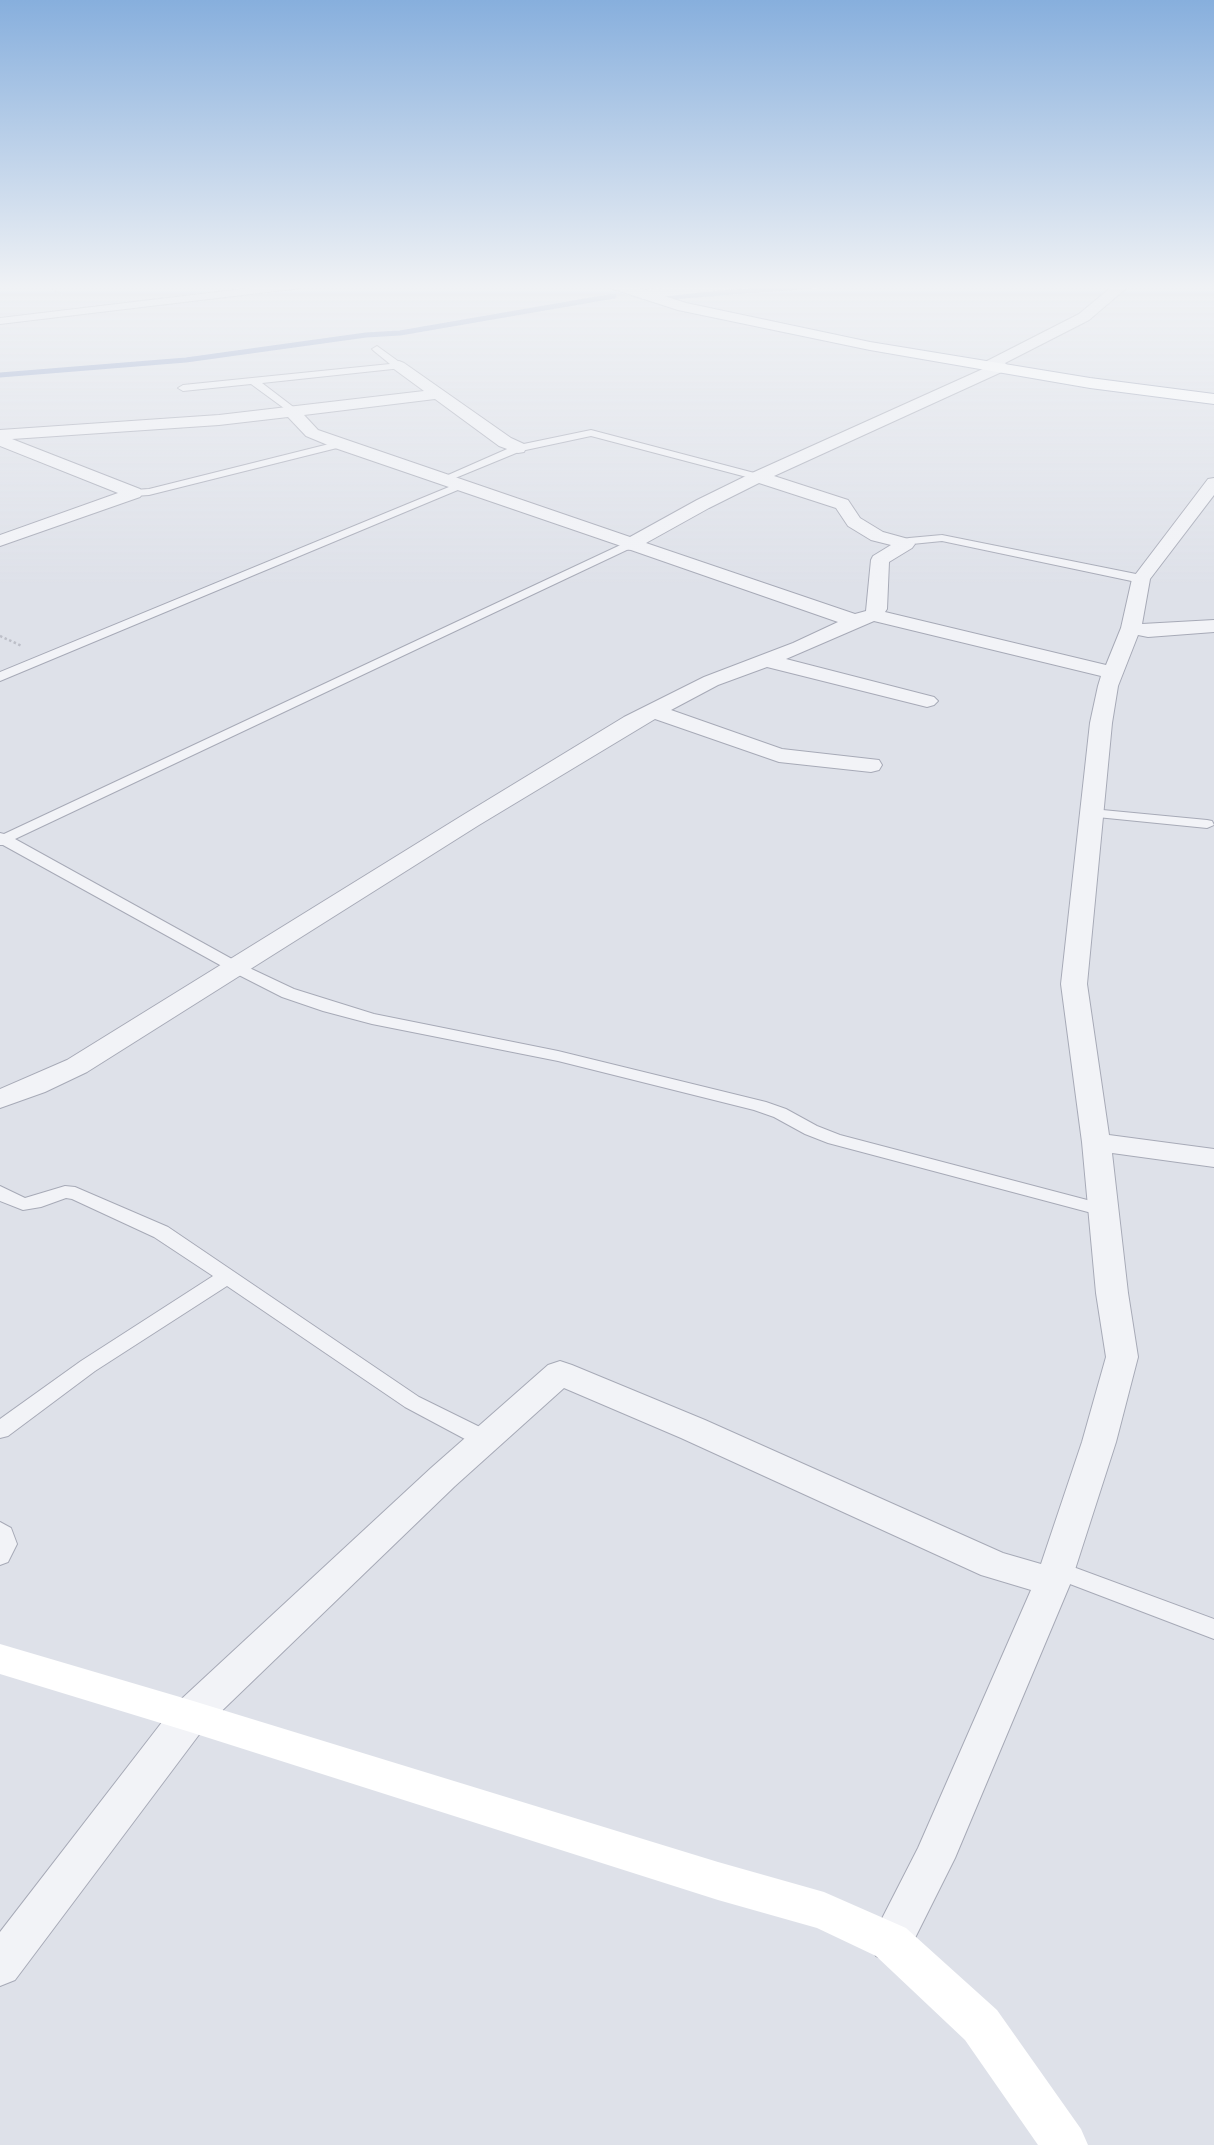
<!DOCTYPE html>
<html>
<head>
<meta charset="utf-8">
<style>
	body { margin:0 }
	canvas { display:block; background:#dee1e9 }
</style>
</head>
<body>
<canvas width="1214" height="2145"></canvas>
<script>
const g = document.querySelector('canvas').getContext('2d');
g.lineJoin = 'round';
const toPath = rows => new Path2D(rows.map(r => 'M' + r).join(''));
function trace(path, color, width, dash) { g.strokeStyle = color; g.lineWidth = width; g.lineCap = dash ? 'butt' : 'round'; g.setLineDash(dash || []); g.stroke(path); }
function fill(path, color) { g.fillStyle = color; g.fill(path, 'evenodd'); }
const stream = toPath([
	[669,297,826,285],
	[0,375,186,360,366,335,400,333,614,296]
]);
const pathFar1 = toPath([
	[54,285,49,287,62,295]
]);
const path = toPath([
	[0,636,22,646]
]);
const lane = toPath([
	[276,285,305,285,301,288,0,324,0,318,276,285],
	[377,346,402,364,402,368,262,383,296,409,296,413,292,414,251,384,183,391,178,388,183,385,390,364,374,351,372,349,377,346],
	[591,430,762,475,763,477,758,480,591,436,521,451,448,481,444,482,439,479,514,446,591,430],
	[341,441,345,442,346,444,345,446,149,495,134,496,128,493,134,490,149,489,341,441],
	[461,482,467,485,465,487,0,681,0,672,461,482],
	[942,535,1141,575,1147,579,1141,583,942,541,912,544,906,548,900,544,905,539,909,538,942,535],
	[629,541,635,545,633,547,15,839,241,964,294,989,374,1014,558,1051,766,1102,786,1109,817,1126,840,1135,1110,1206,1113,1210,1110,1214,1103,1216,828,1143,805,1134,774,1117,754,1110,558,1061,372,1024,323,1011,282,997,229,970,3,845,0,845,0,833,4,834,629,541],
	[1092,809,1207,820,1212,821,1214,825,1207,828,1087,816,1085,813,1087,810,1092,809],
	[0,1186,25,1198,65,1186,75,1187,168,1227,419,1397,494,1434,497,1440,494,1446,486,1448,478,1446,405,1407,227,1286,95,1371,8,1436,0,1438,0,1419,81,1361,213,1276,154,1237,72,1199,66,1198,41,1207,23,1210,0,1201,0,1186],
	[0,1522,11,1528,17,1544,8,1562,0,1565,0,1522],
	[1057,1561,1214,1619,1214,1639,1049,1576,1046,1570,1049,1564,1057,1561]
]);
const street = toPath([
	[1114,285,1130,285,1089,320,1005,363,1009,367,1006,370,774,476,848,500,860,518,883,532,912,540,915,544,912,548,889,562,887,609,885,612,1106,665,1121,628,1132,579,1208,479,1214,478,1214,495,1150,579,1142,624,1214,620,1214,632,1148,637,1138,635,1118,686,1112,723,1087,984,1109,1135,1214,1149,1214,1167,1112,1153,1128,1293,1138,1357,1116,1442,1071,1582,955,1858,906,1956,891,1962,876,1956,870,1942,918,1848,1031,1590,981,1575,681,1438,564,1388,455,1486,204,1728,15,1980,0,1986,0,1932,176,1704,431,1468,548,1365,560,1361,572,1365,705,1420,1003,1553,1041,1564,1082,1442,1106,1357,1096,1293,1082,1142,1061,984,1090,723,1098,686,1101,676,874,621,786,659,934,697,938,701,934,705,927,707,767,667,718,685,671,710,782,749,879,760,882,765,879,770,871,772,779,762,655,719,479,825,87,1072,45,1092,0,1108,0,1089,67,1060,463,815,624,717,704,677,793,643,838,622,631,550,622,549,621,546,335,448,306,436,288,417,219,425,12,439,140,489,143,493,140,497,0,546,0,535,118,493,0,446,0,430,219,415,424,391,394,369,391,366,394,363,399,361,404,363,511,438,524,444,526,448,524,452,518,453,499,446,435,399,304,415,318,430,347,440,630,537,697,500,752,473,985,368,982,365,985,362,1079,314,1114,285],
	[759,483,836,508,848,526,871,540,891,545,873,556,871,560,866,611,855,614,646,543,709,508,759,483]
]);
const secondary = toPath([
	[680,285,738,285,731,289,643,299,636,295,643,291,680,285],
	[0,1644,190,1700,718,1862,824,1892,906,1928,997,2010,1081,2129,1088,2145,1038,2145,965,2040,876,1956,817,1928,718,1900,190,1732,0,1674,0,1644]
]);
const primary = toPath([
	[608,285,630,285,686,303,870,342,1090,378,1214,394,1214,404,1090,388,870,350,678,310,610,288,608,285]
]);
trace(stream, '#96a7cd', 5);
trace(lane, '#a7aab7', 2);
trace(street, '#a7aab7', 2);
trace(primary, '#9ca2b6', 2);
trace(pathFar1, '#bdbfc8', 2, [2, 2]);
trace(path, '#bdbfc8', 2.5, [2.5, 2.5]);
fill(lane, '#f2f3f7');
fill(street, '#f2f3f7');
fill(secondary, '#fff');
fill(primary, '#fff');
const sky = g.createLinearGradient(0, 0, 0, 586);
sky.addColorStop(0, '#87afdd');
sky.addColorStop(0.49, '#f0f2f5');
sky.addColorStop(1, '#f0f2f500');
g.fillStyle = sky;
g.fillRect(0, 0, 1214, 586);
</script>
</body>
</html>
